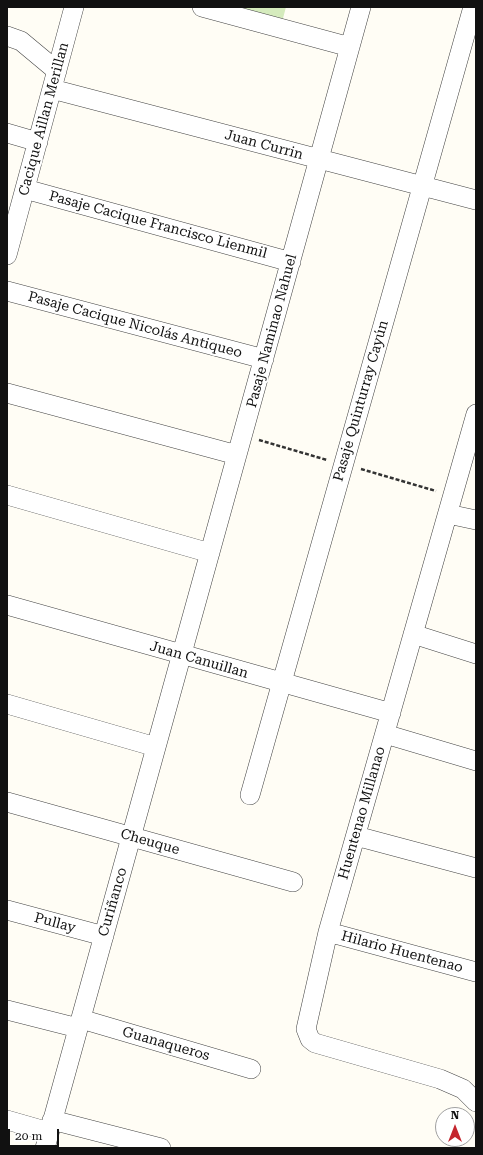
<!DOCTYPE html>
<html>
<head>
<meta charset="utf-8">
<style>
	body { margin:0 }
	#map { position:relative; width:483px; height:1155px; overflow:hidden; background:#fffdf5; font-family:"Roboto Serif",serif }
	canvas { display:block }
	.frame { position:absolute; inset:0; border:8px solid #111; pointer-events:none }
	.north { position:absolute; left:435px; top:1107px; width:40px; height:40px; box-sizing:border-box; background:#fff; border:1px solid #a0a0a0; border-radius:50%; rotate:0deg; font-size:11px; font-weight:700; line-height:16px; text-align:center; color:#111 }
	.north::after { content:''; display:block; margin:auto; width:14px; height:18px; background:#c4262e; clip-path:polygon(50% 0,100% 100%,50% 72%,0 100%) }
	.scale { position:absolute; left:8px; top:1129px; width:51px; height:18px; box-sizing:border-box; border:2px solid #111; border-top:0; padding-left:5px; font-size:12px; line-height:14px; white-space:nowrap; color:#111; -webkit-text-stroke:3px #fff; paint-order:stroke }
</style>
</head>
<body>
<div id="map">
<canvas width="483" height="1155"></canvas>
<div class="frame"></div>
<div class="north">N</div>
<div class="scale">20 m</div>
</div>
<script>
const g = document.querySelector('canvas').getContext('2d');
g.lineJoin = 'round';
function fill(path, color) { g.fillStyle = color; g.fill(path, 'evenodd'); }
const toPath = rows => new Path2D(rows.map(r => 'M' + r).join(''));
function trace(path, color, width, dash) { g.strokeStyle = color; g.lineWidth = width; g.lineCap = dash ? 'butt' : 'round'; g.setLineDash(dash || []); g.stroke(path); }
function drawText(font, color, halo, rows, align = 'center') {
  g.font = font + ' "Roboto Serif",serif'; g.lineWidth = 4; g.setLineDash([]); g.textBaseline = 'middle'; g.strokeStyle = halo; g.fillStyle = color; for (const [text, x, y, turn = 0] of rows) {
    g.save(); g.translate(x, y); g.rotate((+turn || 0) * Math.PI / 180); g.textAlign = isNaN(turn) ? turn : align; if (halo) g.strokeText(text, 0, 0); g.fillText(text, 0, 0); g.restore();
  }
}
const green = toPath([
	[226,7,286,7,282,22]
]);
const path = toPath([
	[259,440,327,460],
	[361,469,436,491]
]);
const street = toPath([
	[202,7,350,47],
	[7,36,21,41,57,71],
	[52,89,476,200],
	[7,133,38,142],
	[25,189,291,262],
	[7,255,74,7],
	[7,291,264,359],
	[7,393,237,455],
	[476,414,328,932,306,1029,310,1039,315,1043,440,1079,463,1089,476,1102],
	[7,495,210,553],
	[448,514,476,520],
	[7,605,391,713],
	[413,634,476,654],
	[7,704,156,747],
	[385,734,476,761],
	[250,795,473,7],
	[7,802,293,882],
	[356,836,476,868],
	[7,910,104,936],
	[328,932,476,972],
	[7,1010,78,1028],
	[81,1019,251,1069],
	[7,1120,49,1132],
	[52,1120,161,1148],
	[45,1148,361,7]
]);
const streetNames = [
	["Cacique Aillan Merillan",44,119,-75],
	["Juan Currin",264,145,15],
	["Pasaje Cacique Francisco Lienmil",158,225,15],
	["Pasaje Cacique Nicolás Antiqueo",135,325,15],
	["Pasaje Naminao Nahuel",272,331,-75],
	["Pasaje Quinturray Cayún",361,401,-74],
	["Juan Canuillan",199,660,16],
	["Huentenao Millanao",362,813,-74],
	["Cheuque",150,842,16],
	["Curiñanco",113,902,-74],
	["Pullay",55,923,15],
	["Hilario Huentenao",402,952,15],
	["Guanaqueros",166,1044,16]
];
fill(green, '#d5ebbd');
trace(street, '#444', 20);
trace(path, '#333', 2.5, [4, 2]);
trace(street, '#fff', 19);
drawText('14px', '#111', '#fff', streetNames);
</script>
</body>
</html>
